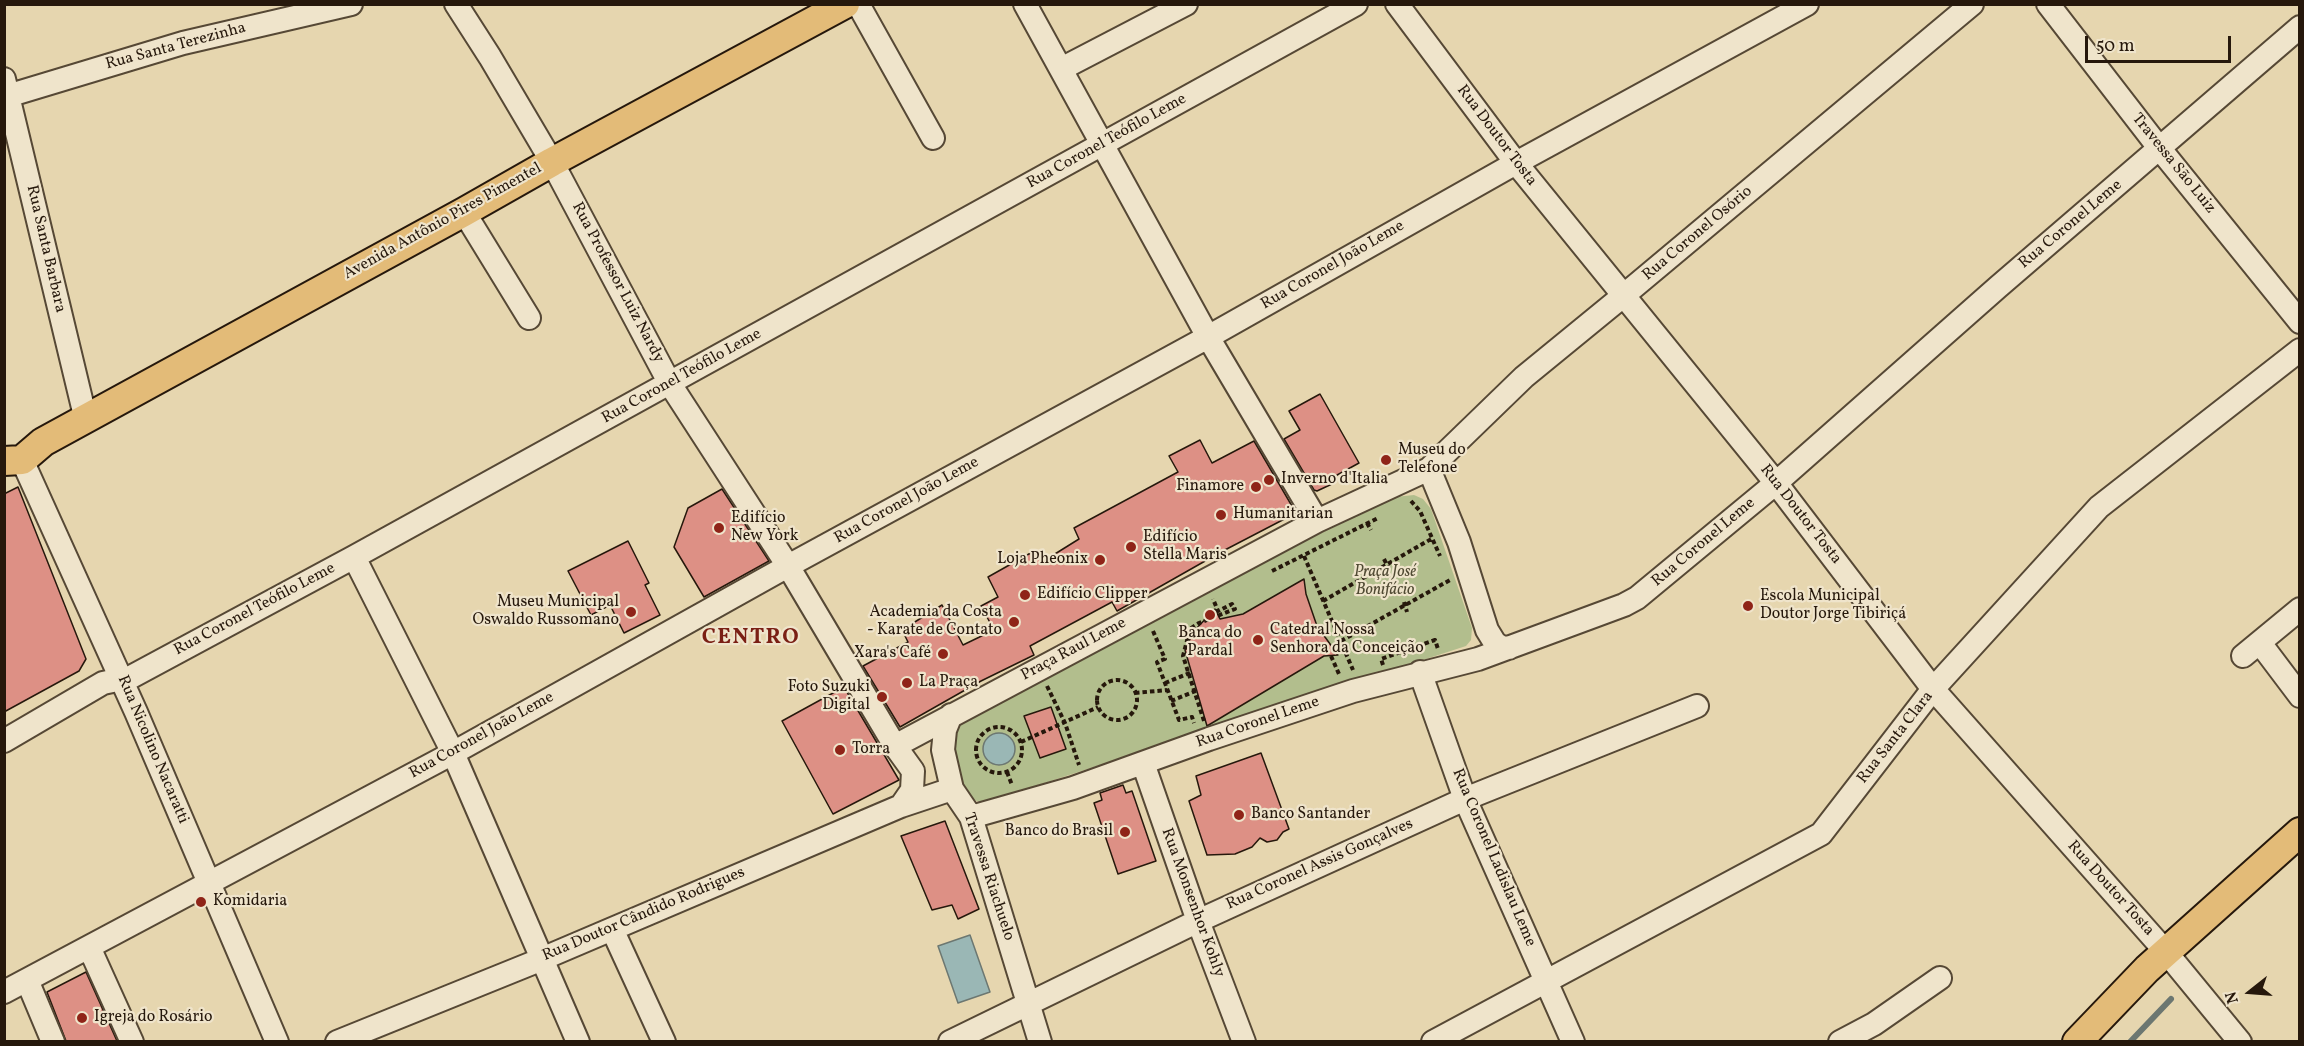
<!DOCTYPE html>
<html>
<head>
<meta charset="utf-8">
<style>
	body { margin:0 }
	#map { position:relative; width:2304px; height:1046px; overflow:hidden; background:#e6d6af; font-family:Vollkorn,serif }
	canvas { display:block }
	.frame { position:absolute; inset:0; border:6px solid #26180c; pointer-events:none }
	.north { position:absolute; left:2220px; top:962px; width:60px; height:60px; -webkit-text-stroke:4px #efe4cb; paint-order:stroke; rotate:253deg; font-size:16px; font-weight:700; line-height:24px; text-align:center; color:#26180c }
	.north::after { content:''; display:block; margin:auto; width:21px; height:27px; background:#26180c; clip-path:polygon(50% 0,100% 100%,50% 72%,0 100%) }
	.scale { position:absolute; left:2085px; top:36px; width:146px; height:27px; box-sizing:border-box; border:3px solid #26180c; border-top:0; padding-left:8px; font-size:18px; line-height:21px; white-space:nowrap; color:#26180c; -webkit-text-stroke:4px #efe4cb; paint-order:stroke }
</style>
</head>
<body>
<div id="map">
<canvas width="2304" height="1046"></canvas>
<div class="frame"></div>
<div class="north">N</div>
<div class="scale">50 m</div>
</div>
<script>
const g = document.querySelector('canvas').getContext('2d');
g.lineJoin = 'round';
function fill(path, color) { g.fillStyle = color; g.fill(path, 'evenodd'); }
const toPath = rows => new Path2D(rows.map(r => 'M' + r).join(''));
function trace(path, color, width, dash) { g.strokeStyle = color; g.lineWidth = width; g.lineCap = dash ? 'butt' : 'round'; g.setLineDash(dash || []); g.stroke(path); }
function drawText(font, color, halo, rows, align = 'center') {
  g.font = font + ' Vollkorn,serif'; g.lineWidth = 4.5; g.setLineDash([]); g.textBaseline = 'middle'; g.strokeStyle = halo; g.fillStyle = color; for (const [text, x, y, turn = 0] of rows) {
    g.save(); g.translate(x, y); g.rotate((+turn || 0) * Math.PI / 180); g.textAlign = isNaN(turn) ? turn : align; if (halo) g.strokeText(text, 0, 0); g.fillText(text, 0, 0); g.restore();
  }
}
const green = toPath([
	[1414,495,1423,499,1431,509,1472,628,1471,640,1466,646,983,803,974,800,962,787,953,755,953,740,961,723,1295,546,1395,497]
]);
const water = toPath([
	'983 749a16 16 0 1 1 32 0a16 16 0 1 1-32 0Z',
	[970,935,990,992,958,1003,938,946,970,935]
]);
const stream = toPath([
	[2130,1042,2171,999]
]);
const building = toPath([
	[1320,394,1359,463,1328,480,1332,484,1317,491,1314,490,1284,439,1300,430,1289,411,1320,394],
	[1200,440,1212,463,1254,441,1296,513,1221,552,1117,611,1112,602,1030,646,1034,655,981,681,900,727,863,666,908,642,902,630,942,605,963,645,994,630,981,606,998,597,988,577,1036,550,1042,562,1079,539,1074,528,1178,472,1169,456,1200,440],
	[18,487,86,659,79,671,4,712,4,494,18,487],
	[722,489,769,561,704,597,674,547,688,508,722,489],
	[628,541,649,583,645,585,660,615,624,633,610,605,591,615,568,571,628,541],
	[1304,579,1306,594,1317,626,1338,655,1324,656,1207,726,1185,650,1194,631,1215,609,1220,619,1243,614,1304,579],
	[844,687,899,780,833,814,782,721,844,687],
	[1051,707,1066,749,1040,758,1024,716,1051,707],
	[1261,753,1289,829,1283,832,1277,840,1267,842,1260,838,1252,847,1235,854,1207,855,1189,801,1201,795,1196,776,1261,753],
	[1123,785,1126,793,1132,791,1156,861,1118,874,1094,803,1102,800,1100,793,1123,785],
	[945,821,979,909,958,919,952,905,932,910,901,836,945,821],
	[86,972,117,1041,66,1041,47,992,86,972]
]);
const path = toPath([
	[1411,501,1420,511,1440,556],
	[1367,523,1371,530],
	[1304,556,1353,670],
	[1384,559,1389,569],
	[1272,571,1378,518],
	[1323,601,1433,538],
	[1404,602,1407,612],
	[1153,631,1165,659,1157,662,1179,720,1192,717,1194,723],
	[1341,641,1450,580],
	[1331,656,1339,674],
	[1383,665,1381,659,1435,640,1438,649],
	'1097 700a20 20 0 1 1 40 0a20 20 0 1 1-40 0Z',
	[1165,683,1192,672],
	[1047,686,1065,723,1079,765],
	[1135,693,1167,690],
	[1171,701,1198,690],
	[1204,721,1183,656,1190,629,1199,623,1235,609,1232,604,1218,611,1213,599],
	'976 750a23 23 0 1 1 46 0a23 23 0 1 1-46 0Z',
	[1021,742,1098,707],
	[1007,772,1012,785]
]);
const minor = toPath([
	[456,4,490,57,552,162,670,384,788,566,895,746,913,771,912,790,901,806],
	[858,4,933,138],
	[1025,4,1208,337,1317,521],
	[1397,4,1516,163,1776,483,1933,689,2166,952,2240,1042],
	[2048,4,2160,149,2300,322],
	[1061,69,1186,4],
	[4,79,86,420],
	[4,97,183,43,351,4],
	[464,212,529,318],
	[22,460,136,712,277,1042],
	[1429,469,1459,542,1487,630,1495,643,1501,647,1509,648],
	[354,557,453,753,578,1042],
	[2260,643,2300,696],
	[2243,656,2300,609],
	[1420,672,1465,799,1573,1042],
	[951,715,945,730,943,750,952,789,971,817,1040,1042],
	[4,741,103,683,131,677,354,557,1356,4],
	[895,746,1317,521,1429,469,1524,377,1623,296,1972,4],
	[1143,763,1198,921,1244,1042],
	[971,817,1073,788,1209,739,1353,691,1478,659,1624,605,1637,598,1776,483,1998,287,2300,27],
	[612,929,664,1042],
	[89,947,132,1042],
	[27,980,53,1042],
	[4,992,453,753,788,566,1208,337,1516,163,1807,4],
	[337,1042,530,964,901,806,952,789],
	[950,1042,1198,921,1465,799,1697,706],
	[1433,1042,1821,834,1933,689,2099,507,2300,350],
	[1840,1042,1874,1024,1940,978]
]);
const major = toPath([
	[4,461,22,460,43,442,464,212,552,162,845,4],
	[2077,1042,2147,969,2300,832]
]);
const markers = [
	[1386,460,6,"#8f2418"],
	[1269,480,6,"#8f2418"],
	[1256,487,6,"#8f2418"],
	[1221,515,6,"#8f2418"],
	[719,528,6,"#8f2418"],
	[1131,547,6,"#8f2418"],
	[1100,560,6,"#8f2418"],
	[1025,595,6,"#8f2418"],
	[1748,606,6,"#8f2418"],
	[631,612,6,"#8f2418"],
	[1210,615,6,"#8f2418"],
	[1014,622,6,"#8f2418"],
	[1258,640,6,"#8f2418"],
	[943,654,6,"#8f2418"],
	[907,683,6,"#8f2418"],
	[882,697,6,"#8f2418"],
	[840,750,6,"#8f2418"],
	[1239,815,6,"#8f2418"],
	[1125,832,6,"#8f2418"],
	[201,902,6,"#8f2418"],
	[82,1018,6,"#8f2418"]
];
const streetNames = [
	["Rua Santa Terezinha",176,47,-15],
	["Rua Doutor Tosta",1496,136,53],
	["Rua Coronel Teófilo Leme",1107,142,-29],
	["Travessa São Luiz",2173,164,51],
	["Avenida Antônio Pires Pimentel",443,222,-29],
	["Rua Coronel Leme",2071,225,-40],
	["Rua Coronel Osório",1698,234,-40],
	["Rua Santa Barbara",45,249,77],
	["Rua Coronel João Leme",1333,266,-30],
	["Rua Professor Luiz Nardy",617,283,62],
	["Rua Coronel Teófilo Leme",682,377,-29],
	["Rua Coronel João Leme",907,501,-29],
	["Rua Doutor Tosta",1800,515,52],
	["Rua Coronel Leme",1704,543,-40],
	["Rua Coronel Teófilo Leme",255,610,-28],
	["Praça Raul Leme",1074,650,-28],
	["Rua Coronel Leme",1258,723,-19],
	["Rua Coronel João Leme",482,736,-29],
	["Rua Santa Clara",1896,738,-52],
	["Rua Nicolino Nacaratti",152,750,67],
	["Rua Coronel Ladislau Leme",1493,858,67],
	["Rua Coronel Assis Gonçalves",1320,865,-24],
	["Travessa Riachuelo",988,877,72],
	["Rua Doutor Tosta",2110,889,48],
	["Rua Monsenhor Kohly",1192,903,70],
	["Rua Doutor Cândido Rodrigues",644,915,-23]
];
const poiNames = [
	["Museu do",1398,451],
	["Telefone",1398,469],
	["Inverno d'Italia",1281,480],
	["Finamore",1244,487,"right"],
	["Humanitarian",1233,515],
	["Edifício",731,519],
	["New York",731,537],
	["Edifício",1143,538],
	["Stella Maris",1143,556],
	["Loja Pheonix",1088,560,"right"],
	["Edifício Clipper",1037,595],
	["Escola Municipal",1760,597],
	["Doutor Jorge Tibiriçá",1760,615],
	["Museu Municipal",619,603,"right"],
	["Oswaldo Russomano",619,621,"right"],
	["Academia da Costa",1002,613,"right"],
	["- Karate de Contato",1002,631,"right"],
	["Catedral Nossa",1270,631],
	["Senhora da Conceição",1270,649],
	["Banca do",1210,634,"center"],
	["Pardal",1210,652,"center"],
	["Xara's Café",931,654,"right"],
	["La Praça",919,683],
	["Foto Suzuki",870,688,"right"],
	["Digital",870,706,"right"],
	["Torra",852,750],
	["Banco Santander",1251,815],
	["Banco do Brasil",1113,832,"right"],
	["Komidaria",213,902],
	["Igreja do Rosário",94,1018]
];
const parkNames = [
	["Praça José",1385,573],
	["Bonifácio",1385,591]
];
const districtNames = [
	["CENTRO",751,639]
];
fill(green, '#b2be8d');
fill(water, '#9ab7b5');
trace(water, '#6c7771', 1.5);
trace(stream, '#6c7771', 6);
fill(building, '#dd9085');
trace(building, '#26180c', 1.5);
trace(minor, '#564835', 26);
trace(major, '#26180c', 32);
trace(path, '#26180c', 4, [4.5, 3]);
trace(minor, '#efe4cb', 22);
trace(major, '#e3bb78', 28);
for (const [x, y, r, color] of markers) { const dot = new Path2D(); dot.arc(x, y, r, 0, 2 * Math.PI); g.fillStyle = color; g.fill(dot); trace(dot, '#efe4cb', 2); }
drawText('16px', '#26180c', '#efe4cb', streetNames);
drawText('16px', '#26180c', '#efe4cb', poiNames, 'left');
drawText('italic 16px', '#504a33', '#efe4cb', parkNames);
g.letterSpacing = '1.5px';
drawText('bold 22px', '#7a1f14', '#efe4cb', districtNames);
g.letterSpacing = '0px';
</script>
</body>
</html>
